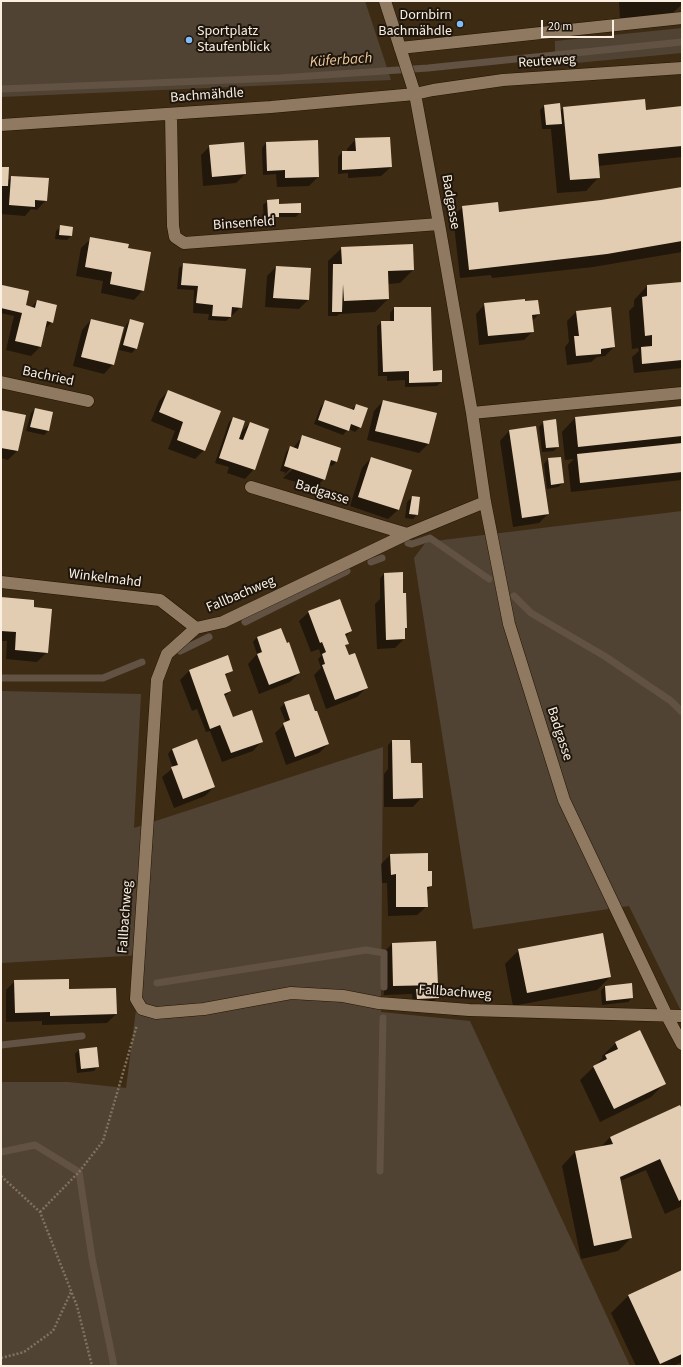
<!DOCTYPE html>
<html>
<head>
<meta charset="utf-8">
<style>
	body { margin:0 }
	#map { position:relative; width:683px; height:1367px; overflow:hidden; background:#3e2b14; font-family:"Source Sans 3",sans-serif }
	canvas { display:block }
	.frame { position:absolute; inset:0; border:2px solid #faefe1; pointer-events:none }
	.scale { position:absolute; left:541px; top:20px; width:73px; height:18px; box-sizing:border-box; border:2px solid #faefe1; border-top:0; padding-left:5px; font-size:12px; line-height:14px; white-space:nowrap; color:#faefe1; -webkit-text-stroke:3px #1e160c; paint-order:stroke }
</style>
</head>
<body>
<div id="map">
<canvas width="683" height="1367"></canvas>
<div class="frame"></div>
<div class="scale">20 m</div>
</div>
<script>
const g = document.querySelector('canvas').getContext('2d');
g.lineJoin = 'round';
function fill(path, color) { g.fillStyle = color; g.fill(path, 'evenodd'); }
const toPath = rows => new Path2D(rows.map(r => 'M' + r).join(''));
function trace(path, color, width, dash) { g.strokeStyle = color; g.lineWidth = width; g.lineCap = dash ? 'butt' : 'round'; g.setLineDash(dash || []); g.stroke(path); }
function drawText(font, color, halo, rows, align = 'center') {
  g.font = font + ' "Source Sans 3",sans-serif'; g.lineWidth = 4; g.setLineDash([]); g.textBaseline = 'middle'; g.strokeStyle = halo; g.fillStyle = color; for (const [text, x, y, turn = 0] of rows) {
    g.save(); g.translate(x, y); g.rotate((+turn || 0) * Math.PI / 180); g.textAlign = isNaN(turn) ? turn : align; if (halo) g.strokeText(text, 0, 0); g.fillText(text, 0, 0); g.restore();
  }
}
const green = toPath([
	[1,1,365,1,391,80,1,97],
	[682,28,682,53,555,65,555,41],
	[682,511,682,1013,629,906,473,929,414,558,426,542],
	[1,691,141,694,134,828,383,747,381,1012,470,1021,630,1366,1,1366,1,1082,68,1082,126,1088,143,955,1,963]
]);
const shadow = toPath([
	[619,1,682,1,682,4,671,15,620,20],
	[544,106,560,111,564,108,645,111,682,107,682,157,598,166,599,177,586,191,557,193,551,129,542,129,540,110],
	[356,139,391,167,381,176,348,178,348,173,338,174,338,157,342,152,347,152,347,149],
	[266,143,318,177,309,186,277,187,276,174,263,175,262,148],
	[210,146,245,174,236,183,203,186,201,155],
	[1,168,7,181,12,177,46,200,37,210,31,209,25,216,1,214,2,190,1,190],
	[682,188,682,252,593,267,492,278,491,275,460,278,453,216,463,207,498,213,601,201],
	[268,201,300,212,296,217,277,217,274,221,264,221,263,205],
	[61,226,71,236,67,240,55,239,56,231],
	[91,239,127,249,143,290,134,300,101,293,103,281,76,276,81,248],
	[342,248,413,270,400,283,388,284,388,299,375,312,339,314,337,316,328,316,328,261],
	[184,264,241,307,226,321,208,320,209,314,193,313,194,290,177,289,179,268],
	[276,267,310,269,308,300,299,309,265,307,267,276],
	[682,283,682,368,634,373,632,357,639,351,638,348,632,349,629,311,634,306,634,300,647,286],
	[3,286,25,305,31,308,37,301,52,322,44,330,40,347,31,356,6,350,14,316,1,313,1,288],
	[524,302,539,314,532,321,533,331,524,340,479,345,476,314,485,304],
	[394,308,432,372,441,382,437,386,405,387,405,380,387,381,387,376,378,376,377,326,382,322,390,322,390,313],
	[576,312,614,347,605,356,597,357,591,362,567,365,565,347,569,342,567,321],
	[91,320,113,364,104,374,73,366,82,330],
	[130,320,136,348,132,353,119,350,126,325],
	[168,391,204,450,195,459,168,449,175,431,151,421,159,401],
	[383,401,428,444,419,453,367,440,374,411],
	[325,402,351,410,356,405,360,427,355,432,348,429,343,435,314,424,321,406],
	[682,407,682,480,571,492,568,465,574,459,565,460,562,432,575,418],
	[35,409,48,431,44,435,26,431,31,413],
	[1,411,17,451,8,460,1,458],
	[233,418,239,434,250,423,254,469,245,479,227,473,229,467,215,463,229,422],
	[544,422,558,447,554,451,542,452,539,427],
	[535,428,548,514,539,523,513,527,500,441,509,431],
	[303,436,340,449,336,462,332,466,329,465,324,479,315,488,283,478,294,468,291,468,284,475,285,472,280,471,286,452,290,447,293,448],
	[371,458,410,471,398,510,388,519,350,506,362,468],
	[560,458,563,483,558,487,547,489,544,464,548,459],
	[412,497,417,514,413,519,405,518,407,502],
	[384,574,406,628,404,630,404,639,395,648,377,649,375,604,380,599,380,578],
	[1,598,32,608,47,652,37,662,6,659,7,641,1,641],
	[309,612,351,631,345,637,347,644,344,647,366,688,357,697,326,709,314,675,321,668,318,659,321,656,319,649,311,652,299,621],
	[257,637,286,644,299,673,290,682,259,694,248,664,257,654,253,642],
	[190,670,232,670,225,676,230,691,224,697,232,718,262,741,253,751,222,762,210,731,206,732,197,709,192,711,180,680],
	[285,703,328,744,319,753,286,765,275,733,286,723,280,708],
	[197,740,214,787,205,796,174,808,162,777,173,768,168,754,172,749],
	[392,741,410,763,422,797,413,807,384,807,384,774,388,769,388,745],
	[390,855,427,872,431,886,426,891,427,906,417,915,388,916,387,883,382,883,381,864],
	[392,944,437,984,431,990,438,997,433,1002,413,1003,412,994,384,995,383,953],
	[519,950,610,977,597,990,513,1006,505,964],
	[15,981,69,990,116,1014,107,1023,42,1025,42,1021,6,1022,6,990],
	[605,986,632,998,628,1002,602,1005,601,991],
	[616,1043,665,1083,651,1097,600,1122,580,1080,603,1058,602,1056],
	[79,1050,98,1066,94,1071,77,1073,75,1054],
	[682,1111,682,1206,665,1214,646,1170,620,1181,631,1238,618,1251,581,1259,562,1166,575,1152,601,1147,610,1137],
	[682,1271,682,1362,673,1366,636,1366,611,1313,628,1296]
]);
const stream = toPath([
	[1,89,279,78,428,68,682,42],
	[408,543,412,544,430,538,489,579],
	[371,562,382,558],
	[514,596,531,613,606,657,671,701,682,712],
	[245,622,347,571],
	[180,651,209,637],
	[1,678,103,678,142,662],
	[157,983,366,950,384,953,384,987],
	[1,1045,82,1036],
	[1,1152,35,1145,79,1172,92,1258,114,1366],
	[380,1171,383,1018]
]);
const building = toPath([
	[645,99,646,110,682,106,682,146,598,154,600,178,570,180,563,107],
	[560,103,562,124,546,125,544,105],
	[390,137,392,167,342,170,342,151,356,151,355,138],
	[318,140,319,177,285,178,285,170,267,171,266,142],
	[244,142,246,174,212,177,209,145],
	[1,167,9,167,8,186,1,186],
	[11,176,49,178,47,201,35,200,35,207,9,205],
	[682,187,682,241,607,254,469,270,462,206,498,202,499,212,601,200],
	[279,199,279,204,301,203,301,213,279,213,279,217,268,217,267,200],
	[60,225,73,227,72,236,59,235],
	[90,237,129,244,128,248,151,252,144,291,110,284,112,272,85,267],
	[413,244,414,270,388,271,389,299,344,301,343,284,342,312,332,312,333,264,342,264,341,247],
	[183,263,246,269,242,308,232,307,231,317,212,316,213,305,196,303,198,286,181,285],
	[276,266,311,268,309,300,273,298],
	[682,282,682,360,642,364,641,347,652,346,652,335,645,336,642,297,647,296,647,285],
	[2,285,29,291,26,305,35,308,37,300,57,305,53,323,47,321,41,347,15,341,22,313,1,308],
	[525,299,525,301,538,300,540,314,532,315,534,332,488,336,484,303],
	[394,307,431,307,433,371,442,370,442,382,409,383,409,371,383,372,381,321,394,321],
	[611,307,615,347,601,349,601,354,576,356,574,336,579,336,576,311],
	[91,319,124,327,114,365,81,357],
	[130,319,144,323,137,349,123,345],
	[168,390,221,411,205,451,177,440,183,422,159,412],
	[325,400,354,410,356,404,368,408,361,428,351,424,349,431,318,420],
	[383,400,437,413,429,444,375,431],
	[682,406,682,436,578,447,575,417],
	[35,408,53,412,49,431,30,427],
	[1,410,26,415,18,451,1,448],
	[233,417,245,421,239,439,243,440,250,422,269,429,255,470,219,458],
	[556,419,559,447,546,448,543,421],
	[536,426,549,514,522,518,509,430],
	[302,435,341,448,337,462,331,460,325,480,284,466,290,446,298,449],
	[682,443,682,472,580,483,577,454],
	[371,457,412,470,399,510,358,497],
	[561,457,564,483,551,485,548,458],
	[412,496,420,497,418,515,409,514],
	[403,572,403,593,406,593,407,628,405,628,405,639,386,640,384,573],
	[1,597,34,600,34,607,52,609,48,653,15,650,16,632,1,631],
	[340,599,352,631,345,634,349,644,345,645,349,655,355,653,368,688,335,700,322,665,325,664,322,654,326,652,322,642,320,643,308,611],
	[281,628,287,643,289,642,300,673,269,685,257,654,262,652,257,637],
	[228,655,233,671,225,674,231,691,224,694,233,717,252,710,263,742,231,753,220,725,210,729,189,670],
	[309,694,315,711,317,711,329,744,295,757,283,723,290,720,284,702],
	[197,739,215,787,183,799,171,767,178,765,172,749],
	[392,740,410,740,411,763,422,763,423,798,393,799],
	[428,853,428,871,432,871,432,886,427,887,428,907,396,907,396,874,391,875,390,854],
	[603,933,611,977,527,993,518,949],
	[436,941,438,985,393,986,392,943],
	[69,979,69,989,116,988,117,1014,50,1016,50,1012,15,1013,14,980],
	[632,983,633,998,606,1001,605,986],
	[438,988,439,998,417,999,416,989],
	[640,1030,666,1084,614,1109,593,1066,607,1059,605,1055,618,1049,615,1042],
	[97,1047,99,1067,81,1069,79,1049],
	[680,1105,682,1109,682,1199,679,1201,660,1159,620,1177,632,1238,594,1246,575,1151,613,1144,610,1137],
	[682,1270,682,1354,660,1364,628,1295]
]);
const path = toPath([
	[1,1176,40,1212,77,1306,92,1366],
	[40,1212,79,1172,103,1141,137,1025],
	[1,1358,24,1352,53,1331,71,1292]
]);
const minor = toPath([
	[385,1,415,94,439,224,472,413,485,502,509,624,564,800,667,1016,682,1044],
	[400,48,682,18],
	[171,114,173,226,175,237,184,243,439,224],
	[1,125,271,107,415,94,433,90,503,80,682,68],
	[1,382,88,401],
	[472,413,682,393],
	[251,487,407,534],
	[485,502,407,534,223,622,196,628,167,654,157,680,136,999,142,1009,156,1013,204,1009,291,993,343,996,379,1003,469,1010,682,1016],
	[1,582,160,600,196,628]
]);
const markers = [
	[460,24,4,"#83bcfb"],
	[189,40,4,"#83bcfb"]
];
const poiNames = [
	["Dornbirn",452,16],
	["Bachmähdle",452,32],
	["Sportplatz",197,32,"left"],
	["Staufenblick",197,48,"left"]
];
const streetNames = [
	["Reuteweg",547,62,-4],
	["Bachmähdle",207,96,-4],
	["Badgasse",450,202,80],
	["Binsenfeld",244,224,-4],
	["Bachried",48,377,12],
	["Badgasse",322,493,17],
	["Winkelmahd",105,579,7],
	["Fallbachweg",241,595,-23],
	["Badgasse",559,734,72],
	["Fallbachweg",126,917,-86],
	["Fallbachweg",455,993,4]
];
const waterNames = [
	["Küferbach",341,61,-4]
];
fill(green, '#504334');
fill(shadow, '#0007');
trace(stream, '#615244', 7);
fill(building, '#e3cdb2');
trace(minor, '#241300', 13);
trace(path, '#82725e', 2.5, [2, 2]);
trace(minor, '#8f7a61', 12);
for (const [x, y, r, color] of markers) { const dot = new Path2D(); dot.arc(x, y, r, 0, 2 * Math.PI); g.fillStyle = color; g.fill(dot); trace(dot, '#1e160c', 1.5); }
drawText('14px', '#faefe1', '#1e160c', poiNames, 'right');
drawText('14px', '#faefe1', '#1e160c', streetNames);
drawText('italic 15px', '#eec99b', '#1e160c', waterNames);
</script>
</body>
</html>
